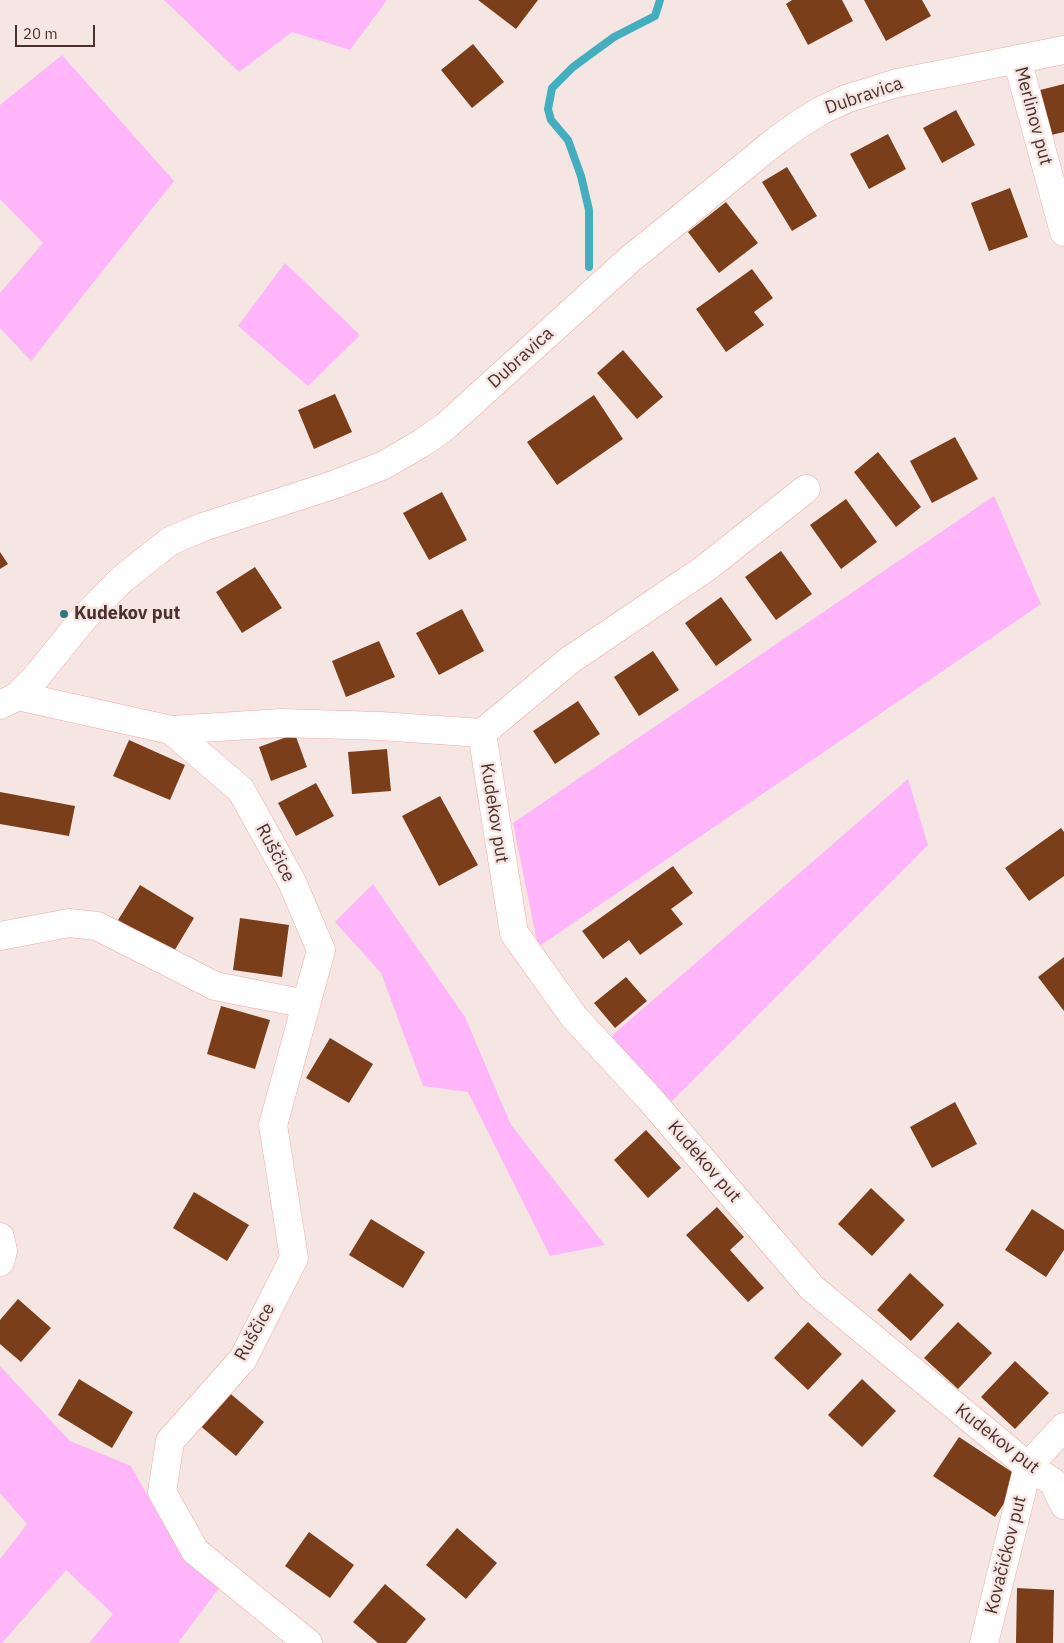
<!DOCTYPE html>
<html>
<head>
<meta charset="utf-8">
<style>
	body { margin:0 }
	#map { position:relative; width:1064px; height:1643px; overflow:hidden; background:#f5e6e3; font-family:"IBM Plex Sans",sans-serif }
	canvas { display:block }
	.scale { position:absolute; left:15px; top:25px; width:80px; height:22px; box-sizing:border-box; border:2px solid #4b302c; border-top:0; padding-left:6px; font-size:15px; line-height:18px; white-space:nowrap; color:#4b302c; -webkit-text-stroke:4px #f5e6e3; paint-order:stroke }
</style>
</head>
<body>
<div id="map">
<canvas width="1064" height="1643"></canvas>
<div class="scale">20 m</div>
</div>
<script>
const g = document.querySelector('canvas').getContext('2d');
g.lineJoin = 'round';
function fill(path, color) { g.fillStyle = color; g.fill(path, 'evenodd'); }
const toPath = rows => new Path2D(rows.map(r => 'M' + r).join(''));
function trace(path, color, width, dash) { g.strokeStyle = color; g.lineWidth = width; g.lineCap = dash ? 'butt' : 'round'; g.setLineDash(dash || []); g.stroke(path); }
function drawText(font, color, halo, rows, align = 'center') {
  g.font = font + ' "IBM Plex Sans",sans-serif'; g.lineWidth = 5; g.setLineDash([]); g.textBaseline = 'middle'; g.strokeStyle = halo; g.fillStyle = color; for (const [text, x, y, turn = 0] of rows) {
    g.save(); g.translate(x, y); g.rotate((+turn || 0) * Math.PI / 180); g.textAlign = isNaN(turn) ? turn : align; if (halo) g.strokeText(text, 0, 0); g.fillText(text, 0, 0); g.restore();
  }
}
const green = toPath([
	[164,0,387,0,350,50,292,32,239,72],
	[62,55,174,181,31,361,0,328,0,293,43,243,0,199,0,105],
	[285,263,360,335,308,386,238,326],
	[994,496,1041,604,538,947,513,823],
	[908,779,928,845,663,1110,601,1045],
	[373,884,465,1017,511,1125,605,1245,550,1256,468,1092,423,1086,381,973,335,922],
	[0,1366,70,1441,131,1466,172,1539,222,1584,178,1643,89,1643,113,1614,66,1570,2,1643,0,1643,0,1559,27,1524,0,1493]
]);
const stream = toPath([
	[589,267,589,210,581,176,568,140,551,120,548,109,552,88,573,67,614,37,655,16,660,0]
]);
const building = toPath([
	[478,0,538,0,516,29],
	[792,0,842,0,853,21,808,45,786,4],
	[864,0,922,0,931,16,886,41],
	[473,44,504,82,472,108,441,70],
	[1064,84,1064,132,1051,135,1040,90],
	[956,110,975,145,942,163,923,128],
	[888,134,906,169,869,189,850,154],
	[787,167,817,216,792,231,762,182],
	[1010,188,1028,237,989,251,971,203],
	[726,202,758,243,719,273,688,232],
	[752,269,773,298,754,312,764,325,726,352,696,309],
	[623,350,663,397,637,419,597,373],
	[335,394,352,432,314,449,298,410],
	[594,395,623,439,557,485,527,442],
	[955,437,978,479,932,503,910,461],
	[878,452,921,507,896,527,854,472],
	[442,492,467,540,429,560,403,513],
	[846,499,877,542,841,569,810,525],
	[781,551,812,594,776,620,745,577],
	[0,552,8,564,0,569],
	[255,567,282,608,242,633,216,592],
	[721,597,752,640,716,666,685,623],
	[462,609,484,651,439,675,416,633],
	[379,641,395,677,346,697,332,661],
	[653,651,679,690,639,716,614,677],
	[578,701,600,734,555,764,533,731],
	[295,734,307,767,271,781,259,747],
	[129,740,185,765,170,800,113,776],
	[387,749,391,791,352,794,348,752],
	[316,783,334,816,296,836,278,803],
	[0,792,75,806,69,836,0,824],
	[440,796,478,865,439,886,402,816],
	[1061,828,1064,832,1064,876,1029,901,1005,868],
	[673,866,693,893,671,909,683,924,640,955,629,940,603,959,582,931],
	[140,885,194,918,173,953,118,920],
	[240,918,289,925,282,977,233,970],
	[1064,957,1064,1011,1038,977],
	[626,977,647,1001,615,1028,594,1003],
	[221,1006,270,1020,255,1069,207,1054],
	[330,1038,373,1064,349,1103,306,1078],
	[955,1102,977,1144,932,1168,910,1127],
	[646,1130,681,1168,648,1198,614,1160],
	[871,1188,905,1220,872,1256,838,1224],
	[194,1192,249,1225,227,1261,173,1228],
	[717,1207,744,1237,730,1250,764,1288,748,1302,686,1235],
	[1032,1209,1064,1230,1064,1250,1046,1277,1005,1250],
	[371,1219,425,1252,403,1288,349,1255],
	[910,1273,944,1305,911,1341,877,1310],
	[18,1299,51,1328,21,1362,0,1344,0,1320],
	[808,1322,842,1354,808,1390,774,1358],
	[958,1322,992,1353,958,1389,924,1358],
	[1015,1361,1049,1393,1015,1429,981,1397],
	[79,1379,133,1412,112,1448,58,1415],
	[862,1379,896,1411,862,1447,828,1415],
	[226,1390,264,1422,236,1456,198,1424],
	[959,1437,1021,1478,995,1517,933,1476],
	[457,1528,497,1563,466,1599,426,1565],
	[309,1532,354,1565,330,1598,285,1566],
	[385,1584,426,1619,406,1643,378,1643,353,1622],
	[1017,1588,1054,1590,1053,1643,1016,1643]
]);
const minor = toPath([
	[1017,59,1064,232],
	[18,696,171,730,282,723,380,726,482,733,514,933,574,1017,650,1099,812,1288,1028,1466,1053,1482,1064,1505],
	[0,705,18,696,37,676,83,619,121,580,170,541,203,527,336,484,384,465,422,443,446,426,629,260,777,140,801,123,822,110,846,99,897,83,1064,50],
	[171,730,241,790,292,882,321,950,273,1125,294,1258,243,1359,170,1441,162,1492,195,1551,308,1643],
	[482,733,570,660,703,570,806,489],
	[0,936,69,923,97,926,215,986,306,1004],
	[0,1237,3,1251,0,1262],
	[984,1643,1028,1466,1064,1427]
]);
const markers = [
	[64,614,5,"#307782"]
];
const streetNames = [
	["Dubravica",864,96,-19],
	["Merlinov put",1033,116,75],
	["Dubravica",521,358,-42],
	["Kudekov put",494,813,81],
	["Ruščice",275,853,62],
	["Kudekov put",704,1162,49],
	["Ruščice",255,1332,-61],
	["Kudekov put",997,1439,38],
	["Kovačićkov put",1006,1555,-76]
];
const poiNames = [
	["Kudekov put",74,614]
];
fill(green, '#feb5fa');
trace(stream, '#43aebd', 8);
fill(building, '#7b3e1a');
trace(minor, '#efaaa0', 29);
trace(minor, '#fff', 28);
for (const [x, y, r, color] of markers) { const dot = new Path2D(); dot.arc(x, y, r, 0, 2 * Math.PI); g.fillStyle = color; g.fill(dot); trace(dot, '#f5e6e3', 2); }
drawText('18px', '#4b302c', '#f5e6e3', streetNames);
drawText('bold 18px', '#4b302c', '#f5e6e3', poiNames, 'left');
</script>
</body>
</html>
